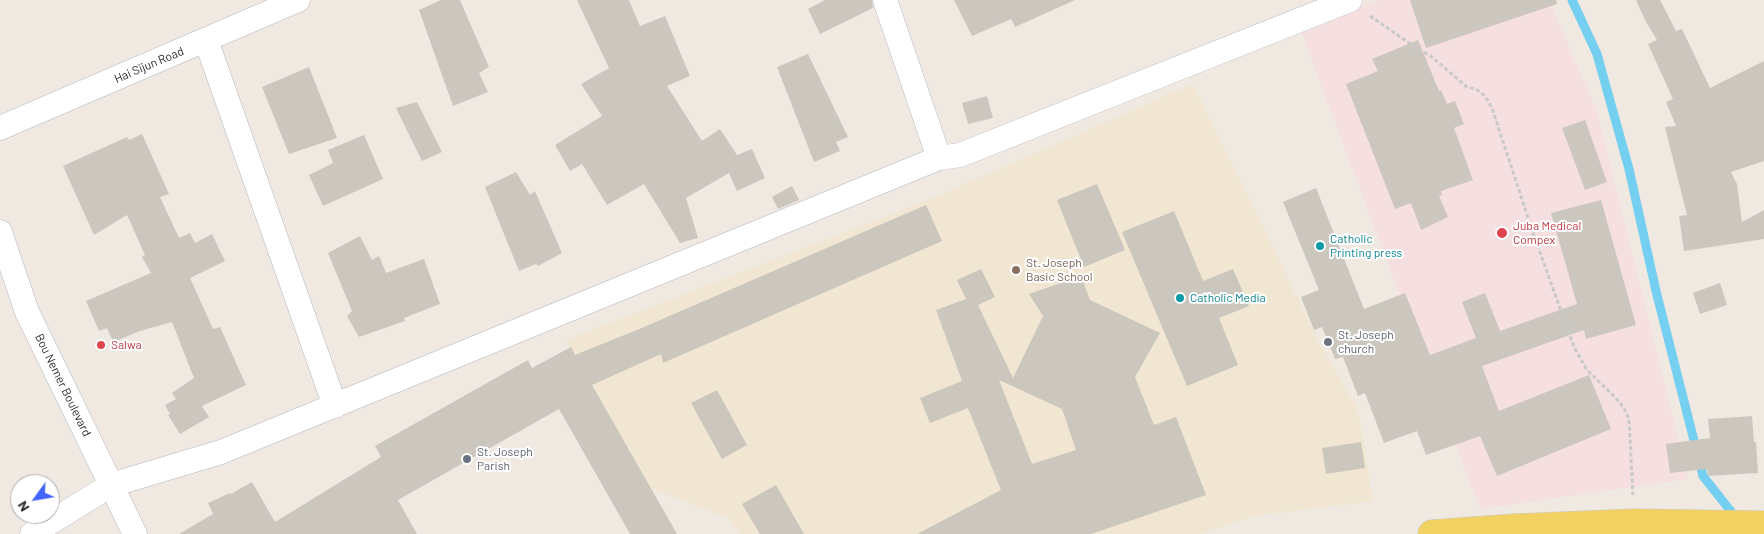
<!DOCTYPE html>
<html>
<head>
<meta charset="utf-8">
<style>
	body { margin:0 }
	#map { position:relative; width:1764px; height:534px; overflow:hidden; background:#efe9e1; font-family:Barlow,sans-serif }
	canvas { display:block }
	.north { position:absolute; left:10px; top:474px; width:50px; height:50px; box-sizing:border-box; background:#fff; border:1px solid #ababab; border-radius:50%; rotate:238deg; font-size:14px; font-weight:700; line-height:20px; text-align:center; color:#2e2e2e }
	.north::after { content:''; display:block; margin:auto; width:18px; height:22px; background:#4264fb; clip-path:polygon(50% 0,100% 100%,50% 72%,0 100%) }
</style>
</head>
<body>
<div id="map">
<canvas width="1764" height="534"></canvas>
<div class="north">N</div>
</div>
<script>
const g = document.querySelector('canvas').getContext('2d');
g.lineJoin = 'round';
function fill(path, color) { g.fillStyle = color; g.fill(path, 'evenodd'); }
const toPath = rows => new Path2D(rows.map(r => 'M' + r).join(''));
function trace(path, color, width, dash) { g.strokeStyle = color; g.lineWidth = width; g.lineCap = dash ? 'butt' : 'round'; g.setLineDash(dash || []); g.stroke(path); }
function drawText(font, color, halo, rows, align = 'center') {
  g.font = font + ' Barlow,sans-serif'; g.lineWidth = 4; g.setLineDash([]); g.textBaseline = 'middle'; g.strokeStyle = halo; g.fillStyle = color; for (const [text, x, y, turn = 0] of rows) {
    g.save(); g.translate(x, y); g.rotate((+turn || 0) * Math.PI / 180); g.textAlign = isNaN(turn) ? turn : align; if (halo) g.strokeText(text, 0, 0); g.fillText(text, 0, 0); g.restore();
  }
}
const education = toPath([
	[1193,84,1320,344,1358,409,1373,501,1254,516,1200,534,739,534,728,518,648,487,566,340,931,199]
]);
const medical = toPath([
	[1378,0,1549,0,1596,109,1688,479,1480,509,1301,31]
]);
const stream = toPath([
	[1572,0,1597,54,1629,169,1656,291,1703,476,1737,519]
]);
const building = toPath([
	[441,0,460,0,489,67,479,73,488,92,453,106,419,10],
	[577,0,629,0,640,26,665,16,690,76,667,86,702,141,720,129,737,155,752,149,765,178,737,191,729,173,686,198,698,238,680,243,644,184,607,205,582,164,570,171,555,145,602,116,581,84,609,68],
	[825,0,872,0,873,8,820,34,808,9],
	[954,0,1075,0,1015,27,1011,19,972,36],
	[1410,0,1556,0,1557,4,1426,48],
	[1636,0,1660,0,1676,31,1682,29,1710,88,1764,61,1764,161,1731,172,1737,184,1742,222,1764,210,1764,239,1684,251,1679,216,1687,215,1665,127,1676,126,1666,102,1673,99,1648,44,1657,40,1646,22],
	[1418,40,1439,91,1441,90,1447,104,1455,101,1464,124,1454,128,1473,180,1441,191,1442,195,1439,196,1448,217,1421,230,1411,203,1395,209,1346,84,1378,71,1372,59],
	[808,54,848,137,836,142,840,151,814,162,777,67],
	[309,67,337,138,289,154,262,87],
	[987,96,993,118,968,124,962,103],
	[417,102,442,152,422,161,396,108],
	[1585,120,1607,182,1585,190,1562,128],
	[142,134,169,194,160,197,179,238,190,233,195,243,212,234,225,261,190,278,213,329,220,327,246,385,202,406,209,417,180,434,168,415,170,414,165,405,176,399,172,393,194,378,172,322,140,331,113,342,107,328,99,331,86,301,151,273,142,257,145,255,127,215,94,235,63,166,127,137,129,140],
	[364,135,383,179,323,206,309,175,333,163,328,150],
	[516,172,530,195,535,191,562,253,538,266,536,264,519,271,485,187],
	[1097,184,1125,250,1084,267,1057,200],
	[792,186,799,200,778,209,772,197],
	[1316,188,1364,309,1405,293,1430,355,1476,338,1462,302,1485,293,1500,331,1577,304,1551,213,1601,200,1636,325,1586,339,1584,330,1482,366,1499,411,1589,375,1611,429,1497,476,1480,436,1426,455,1417,431,1384,443,1365,393,1358,396,1343,357,1335,359,1322,327,1314,330,1301,297,1319,290,1283,202],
	[926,205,942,241,663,363,661,354,592,385,677,534,630,534,559,409,398,500,417,534,179,534,213,514,208,503,230,493,231,494,252,482,275,522,381,457,375,446,528,360,532,368,571,347,575,355,644,327],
	[1174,211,1203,281,1233,269,1249,306,1219,318,1238,365,1187,386,1122,232],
	[360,236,372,260,379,256,386,273,424,259,440,304,404,318,405,321,359,337,347,316,352,311,328,253],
	[981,269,995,297,978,305,1013,378,1043,316,1029,294,1081,276,1090,300,1160,333,1135,377,1154,425,1176,417,1206,495,1091,534,917,534,1001,490,968,408,930,423,920,398,962,381,936,310,966,299,957,280],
	[999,380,1062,409,1076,450,1032,464],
	[1720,283,1727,305,1700,314,1693,293],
	[717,390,747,445,722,459,691,403],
	[1752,416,1754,442,1756,442,1758,473,1708,476,1707,469,1670,473,1666,444,1710,438,1708,419],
	[1361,442,1365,468,1326,474,1322,448],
	[776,485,804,534,760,534,742,504]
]);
const path = toPath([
	[1370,16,1415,47,1432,57,1467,87,1476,89,1485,96,1492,108,1533,233,1574,347,1587,370,1615,397,1624,408,1629,419,1633,495]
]);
const minor = toPath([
	[885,0,939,158],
	[206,40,335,406],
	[0,128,298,0],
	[0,232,27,312,135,534],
	[32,534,111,485,221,452,939,158,960,155,1350,0]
]);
const primary = toPath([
	[1432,534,1514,528,1634,523,1764,525]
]);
const markers = [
	[1502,233,6,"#e0444e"],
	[1320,246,5,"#0f9aa8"],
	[1016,270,5,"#8d6e63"],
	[1180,298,5,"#0f9aa8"],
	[1328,342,5,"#6b7280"],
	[101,345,5,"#e0444e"],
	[467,459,5,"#6b7280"]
];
const streetNames = [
	["Hai Sijun Road",149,65,-23],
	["Bou Nemer Boulevard",63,385,64]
];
const healthNames = [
	["Juba Medical",1513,226],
	["Compex",1513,240],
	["Salwa",111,345]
];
const cultureNames = [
	["Catholic",1330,239],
	["Printing press",1330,253],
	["Catholic Media",1190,298]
];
const educationNames = [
	["St. Joseph",1026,263],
	["Basic School",1026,277]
];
const worshipNames = [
	["St. Joseph",1338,335],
	["church",1338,349],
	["St. Joseph",477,452],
	["Parish",477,466]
];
fill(education, '#f0e6d1');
fill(medical, '#f5dfe0');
trace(stream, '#75cff0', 9);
fill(building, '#cbc7bf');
trace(minor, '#b4b7c1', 25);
trace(primary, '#c9c9c9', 29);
trace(path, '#c9c9c9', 3, [4, 2.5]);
trace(minor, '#fff', 24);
trace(primary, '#f2d163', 28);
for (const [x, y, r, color] of markers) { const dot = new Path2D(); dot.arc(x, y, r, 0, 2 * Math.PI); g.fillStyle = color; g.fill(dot); trace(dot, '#fff', 2); }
drawText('12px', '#2e2e2e', '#fff', streetNames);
drawText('12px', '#be3a42', '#fff', healthNames, 'left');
drawText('12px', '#0d838f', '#fff', cultureNames, 'left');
drawText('12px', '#785e54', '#fff', educationNames, 'left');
drawText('12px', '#5b616d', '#fff', worshipNames, 'left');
</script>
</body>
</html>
